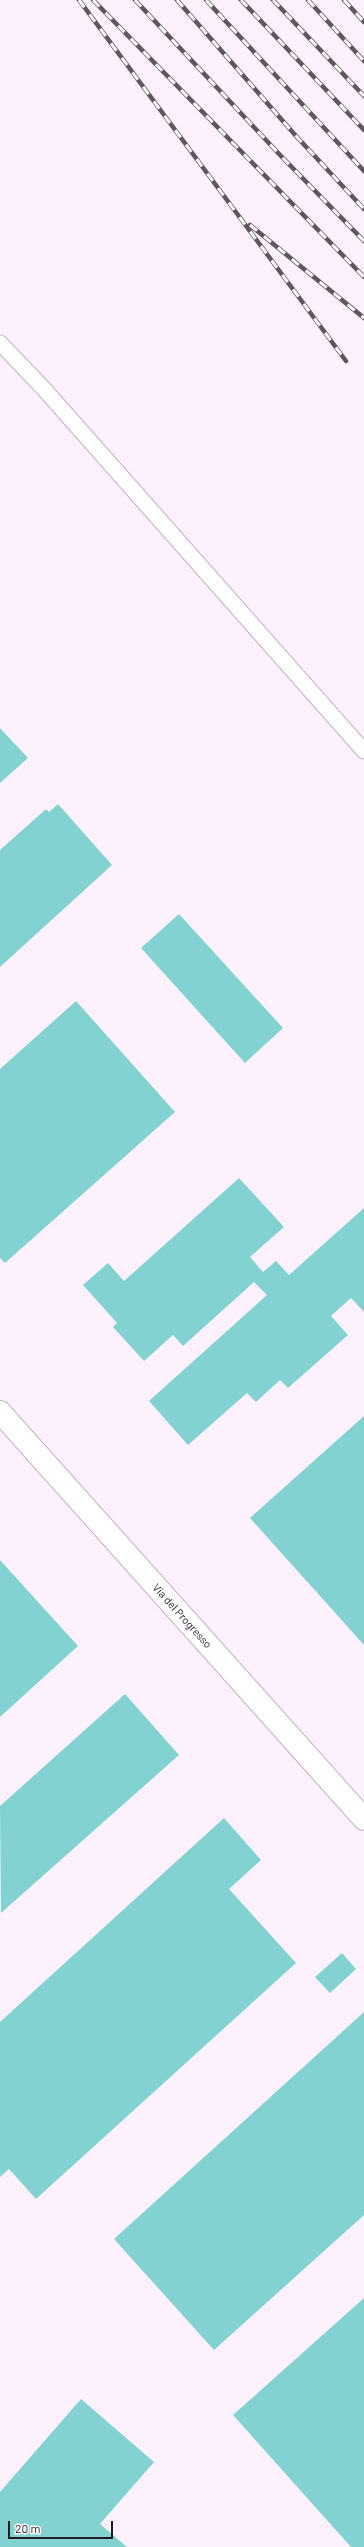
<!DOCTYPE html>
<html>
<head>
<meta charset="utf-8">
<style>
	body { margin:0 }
	#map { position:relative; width:364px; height:2547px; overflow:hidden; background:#fcf1fc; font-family:Barlow,sans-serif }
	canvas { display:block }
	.scale { position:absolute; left:8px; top:2521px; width:105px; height:18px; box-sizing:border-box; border:2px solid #231922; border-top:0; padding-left:5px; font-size:12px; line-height:14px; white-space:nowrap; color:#231922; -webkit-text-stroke:3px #fff; paint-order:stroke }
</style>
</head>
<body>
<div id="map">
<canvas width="364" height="2547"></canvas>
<div class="scale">20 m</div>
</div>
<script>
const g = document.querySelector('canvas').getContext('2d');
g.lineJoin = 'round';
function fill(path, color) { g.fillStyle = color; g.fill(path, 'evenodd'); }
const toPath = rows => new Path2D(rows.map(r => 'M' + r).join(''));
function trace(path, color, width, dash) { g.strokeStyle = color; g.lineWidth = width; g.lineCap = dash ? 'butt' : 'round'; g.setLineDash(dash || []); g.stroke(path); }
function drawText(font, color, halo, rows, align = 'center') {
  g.font = font + ' Barlow,sans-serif'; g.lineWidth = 4; g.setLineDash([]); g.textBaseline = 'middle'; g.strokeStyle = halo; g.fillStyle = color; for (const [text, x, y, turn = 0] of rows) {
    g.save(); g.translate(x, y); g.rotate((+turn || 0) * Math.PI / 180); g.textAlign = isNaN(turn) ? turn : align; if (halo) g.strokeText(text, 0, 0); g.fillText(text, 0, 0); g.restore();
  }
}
const building = toPath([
	[0,728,28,758,0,783],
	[58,804,112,865,0,967,0,850,46,809,49,812],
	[179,914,283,1028,245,1063,141,948],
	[76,1001,175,1112,5,1263,0,1258,0,1069],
	[239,1178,284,1227,250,1257,263,1272,276,1261,289,1275,364,1208,364,1312,351,1298,331,1316,348,1335,288,1388,280,1380,256,1402,247,1393,188,1445,149,1401,267,1295,254,1282,183,1346,173,1335,144,1361,113,1327,117,1323,83,1285,108,1263,124,1281],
	[364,1416,364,1645,250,1518],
	[0,1560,78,1646,0,1717],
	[125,1694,179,1755,1,1913,0,1806],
	[224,1818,261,1860,229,1889,296,1963,36,2199,9,2169,0,2177,0,2022],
	[342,1953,356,1969,330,1993,315,1977],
	[364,2012,364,2215,214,2350,114,2239],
	[364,2298,364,2547,351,2547,233,2415],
	[81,2399,154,2462,100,2524,127,2547,0,2547,0,2492]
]);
const service = toPath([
	[0,343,44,389,364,751]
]);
const minor = toPath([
	[0,1412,364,1819]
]);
const rail = toPath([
	[79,0,346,361],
	[93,0,364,277],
	[135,0,280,155,364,241],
	[177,0,296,136,364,209],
	[206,0,364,171],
	[241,0,364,130],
	[273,0,364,96],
	[308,0,364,61],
	[344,0,364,22],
	[250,225,364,318]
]);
const streetNames = [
	["Via del Progresso",182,1616,48]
];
fill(building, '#82d2d2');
trace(service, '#c8aec7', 17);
trace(minor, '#c8aec7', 24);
trace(service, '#fff', 15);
trace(minor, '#fff', 22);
trace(rail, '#60565f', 4.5);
trace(rail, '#fff', 3, [9]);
drawText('11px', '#231922', '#fff', streetNames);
</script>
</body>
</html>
